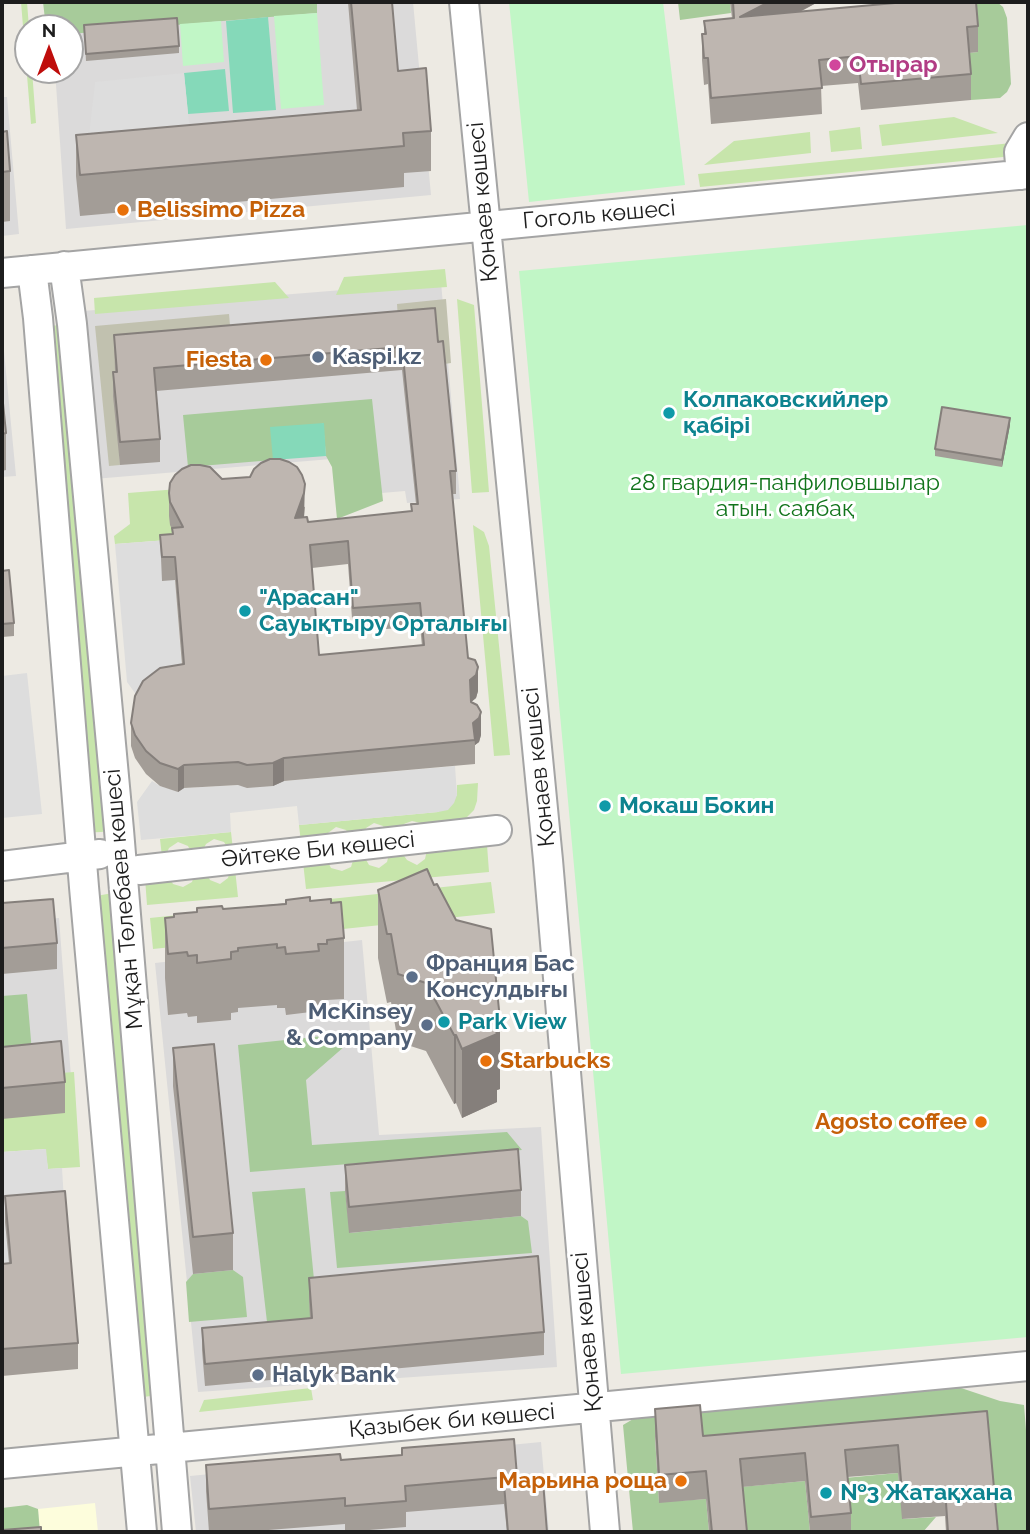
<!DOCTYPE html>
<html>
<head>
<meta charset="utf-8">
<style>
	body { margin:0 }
	#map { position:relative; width:1030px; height:1534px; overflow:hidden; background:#edeae3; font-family:Raleway,sans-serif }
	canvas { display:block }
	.frame { position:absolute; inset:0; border:4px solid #1d1d1d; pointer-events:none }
	.north { position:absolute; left:14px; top:14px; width:70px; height:70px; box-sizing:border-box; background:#fff; border:2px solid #a5a5a5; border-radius:50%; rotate:0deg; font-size:19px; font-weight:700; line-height:28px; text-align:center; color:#1d1d1d }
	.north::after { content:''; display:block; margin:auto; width:24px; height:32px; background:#bf0d0b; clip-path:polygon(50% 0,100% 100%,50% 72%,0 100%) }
</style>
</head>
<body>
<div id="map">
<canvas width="1030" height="1534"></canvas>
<div class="frame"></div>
<div class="north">N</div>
</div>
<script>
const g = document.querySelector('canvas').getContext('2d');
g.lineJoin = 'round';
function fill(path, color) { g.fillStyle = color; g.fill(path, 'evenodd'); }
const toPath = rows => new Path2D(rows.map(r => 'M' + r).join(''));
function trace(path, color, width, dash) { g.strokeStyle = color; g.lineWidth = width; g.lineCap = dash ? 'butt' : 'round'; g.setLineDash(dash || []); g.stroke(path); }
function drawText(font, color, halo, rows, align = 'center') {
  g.font = font + ' Raleway,sans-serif'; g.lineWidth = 6; g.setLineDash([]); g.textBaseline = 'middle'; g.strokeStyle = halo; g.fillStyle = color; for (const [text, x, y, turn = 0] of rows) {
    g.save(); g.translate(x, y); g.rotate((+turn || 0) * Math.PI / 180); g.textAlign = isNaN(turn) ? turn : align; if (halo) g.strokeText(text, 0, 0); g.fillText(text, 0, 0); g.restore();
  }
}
const residential = toPath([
	[246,2,413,2,431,195,66,229,55,70,70,70,70,28],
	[2,97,7,97,19,234,2,236],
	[441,282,460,499,407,503,405,491,346,496,343,458,94,479,83,311],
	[2,351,4,351,16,476,2,477],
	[59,918,74,1117,2,1124,2,923],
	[362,940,379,1135,541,1127,557,1367,198,1392,155,963],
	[541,1442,549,1532,196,1532,190,1476]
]);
const education = toPath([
	[95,1503,98,1532,40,1532,38,1509]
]);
const construction = toPath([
	[446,299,451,363,438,365,399,334,397,304],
	[229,314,232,348,117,396,120,465,109,466,95,326]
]);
const grass = toPath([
	[21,2,27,2,29,28,28,70,32,70,36,123,31,124],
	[954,117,998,133,882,146,879,125],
	[860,127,862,149,831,152,829,131],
	[810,132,811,153,704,165,734,141],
	[1012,143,1013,156,700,187,698,174],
	[445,269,447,287,336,295,344,277],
	[275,282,289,298,95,314,94,298],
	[457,299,474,305,489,492,472,493],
	[72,324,119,830,101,832,80,833,38,327],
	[191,488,181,539,115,544,114,536,130,524,128,493],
	[473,525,484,532,489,546,510,755,494,756],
	[478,783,477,801,474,810,462,822,426,830,421,823,412,821,404,824,400,832,387,833,383,826,374,823,366,828,363,836,351,838,346,830,336,827,328,833,325,840,301,843,299,825,438,812,457,795,457,785],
	[231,832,233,850,229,850,224,842,214,839,206,844,202,852,192,854,188,846,178,842,169,848,165,857,162,857,160,839],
	[487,845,489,872,306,889,303,862,327,860,331,868,342,871,351,867,354,857,364,856,369,865,379,868,387,862,389,854,402,853,407,860,417,865,425,859,427,850],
	[235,869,238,897,147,905,145,878,168,876,173,884,183,887,192,882,195,873,206,872,210,880,220,884,228,878,230,870],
	[491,882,495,913,153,949,150,918],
	[124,891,165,1394,129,1399,85,898],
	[74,1072,80,1167,48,1169,45,1149,2,1152,2,1119,61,1073],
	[311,1388,313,1400,199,1412,204,1400]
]);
const forest = toPath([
	[43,2,317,2,317,13,70,34,70,28,46,28],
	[678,2,730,2,731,13,680,20],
	[974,2,997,2,1003,7,1007,18,1011,84,1007,92,1000,98,971,100,967,53,978,52],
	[372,399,383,501,337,519,332,467,326,456,323,423,273,460,188,467,183,415],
	[27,994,32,1052,2,1055,2,996],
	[361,1032,306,1080,312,1145,507,1132,522,1150,250,1172,238,1045],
	[305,1188,316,1300,312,1341,291,1343,267,1322,252,1192],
	[345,1191,350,1233,521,1216,528,1221,532,1253,337,1268,330,1192],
	[233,1270,243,1277,247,1317,189,1322,186,1282,193,1274],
	[946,1383,1000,1401,1024,1405,1028,1455,1028,1532,995,1532,986,1438,655,1437,659,1502,706,1499,709,1532,633,1532,623,1425,645,1412],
	[898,1473,903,1519,936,1517,923,1532,850,1532,845,1478],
	[805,1481,810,1532,744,1532,740,1487],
	[27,1505,38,1509,40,1532,2,1532,2,1508]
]);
const park = toPath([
	[509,2,663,2,685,185,529,202],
	[317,13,324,105,281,109,274,16],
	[221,21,224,62,183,66,180,24],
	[1028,225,1028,1337,621,1374,519,271]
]);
const pitch = toPath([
	[268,17,276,110,233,113,226,21],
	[225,69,229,111,188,114,184,73],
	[324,423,326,456,273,460,270,427]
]);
const parking = toPath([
	[184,73,191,143,87,152,95,82],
	[181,539,162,580,175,580,182,669,143,704,127,682,115,544],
	[27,673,42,814,2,818,2,676],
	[455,766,457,795,454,803,448,810,438,812,299,825,297,806,230,813,231,832,141,840,137,802,152,781,160,786,179,791,183,788,239,785],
	[46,1149,48,1169,62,1168,65,1217,11,1290,2,1290,2,1152]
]);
const minor = toPath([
	[464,2,548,860,605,1532],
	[1021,175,1019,152,1028,137],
	[64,266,72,324,119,830,177,1532],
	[32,270,38,318,84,887,142,1532],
	[2,273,1028,174],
	[2,866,100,854],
	[139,870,497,830],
	[2,1464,1028,1366]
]);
const wall = toPath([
	[348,2,392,2,398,71,431,131,431,171,404,173,404,187,80,216,76,176,76,135,357,110],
	[730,2,818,2,800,12,978,26,978,52,969,53,971,74,971,100,861,110,858,83,821,86,822,114,711,124,708,84,704,85,702,60,702,34,704,34,704,21,732,18],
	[84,25,179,46,179,53,86,61],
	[2,132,10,171,10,221,2,222],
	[114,335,438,342,456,471,456,494,452,494,468,658,478,691,476,698,471,702,481,735,479,742,475,745,475,764,284,781,273,786,247,788,238,785,184,788,178,792,160,786,146,774,135,758,131,746,131,723,182,665,175,580,162,581,160,535,172,534,172,529,170,525,169,516,169,493,222,479,305,507,304,517,308,522,411,511,411,504,416,504,402,370,156,391,160,439,160,462,120,465,113,396,113,372,115,372],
	[348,564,353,632,420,626,422,646,319,655,312,568],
	[2,393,6,433,6,470,2,471],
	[1010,425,1002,467,935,456,935,449],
	[2,571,14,623,14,636,2,637],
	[378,890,500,1089,497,1090,497,1102,462,1118,456,1103,454,1104,426,1051,398,1042,391,1002,387,1003,378,958],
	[310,901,331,903,344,938,344,999,327,1000,327,1004,319,1005,319,1011,286,1015,285,1008,277,1008,277,1005,238,1008,238,1012,231,1013,231,1020,197,1023,197,1016,188,1017,187,1013,168,1015,165,978,165,918,223,909],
	[2,903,57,943,57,969,2,974],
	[2,1047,65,1082,65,1113,2,1119],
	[173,1048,233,1233,233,1270,193,1274,173,1086],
	[345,1165,521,1190,521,1216,349,1233,345,1191],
	[5,1196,78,1343,78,1369,2,1376,2,1264,9,1263,5,1222],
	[309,1278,544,1332,544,1355,205,1386,202,1350,202,1328,310,1319,309,1300],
	[655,1409,703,1436,987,1411,998,1532,946,1532,945,1516,902,1519,898,1473,847,1477,851,1513,851,1532,810,1532,805,1481,742,1487,747,1532,709,1532,706,1499,659,1503,655,1436],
	[402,1448,517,1476,517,1483,547,1532,507,1532,504,1504,406,1512,406,1527,345,1532,345,1524,243,1532,209,1532,206,1491,206,1465,341,1460,402,1455]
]);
const shadedWall = toPath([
	[769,2,818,2,740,43,740,17],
	[1010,418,1010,425,1002,467,1002,460],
	[305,484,304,517,295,518],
	[478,667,478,691,476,698,470,703,470,680],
	[481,712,481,735,479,742,475,745,473,723],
	[284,758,284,781,273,786,273,763],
	[184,765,184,788,178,792,178,769],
	[500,1020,500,1089,497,1090,497,1102,462,1118,462,1049,493,1023],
	[454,1035,456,1035,456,1103,454,1104]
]);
const building = toPath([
	[351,2,392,2,398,71,426,68,431,131,403,133,404,146,80,175,76,135,361,110,351,2],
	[733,2,769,2,740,17,906,2,976,2,978,26,967,27,971,74,861,84,858,56,819,60,822,88,711,98,708,58,704,58,702,34,706,34,704,21,734,18,733,2],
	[177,18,179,46,86,54,84,25,177,18],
	[7,131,10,171,2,172,2,132,7,131],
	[435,308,438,342,443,341,456,471,450,471,468,658,475,660,478,667,476,675,470,680,471,702,477,705,481,712,479,718,473,723,475,740,284,758,273,763,247,765,238,762,184,765,178,769,160,763,146,751,135,735,131,723,135,696,143,681,160,668,184,664,175,557,162,557,160,535,173,534,172,528,183,527,170,502,169,493,170,483,175,475,182,469,191,465,200,465,210,467,222,479,250,477,254,469,261,463,270,459,280,459,289,462,297,467,302,475,305,484,304,493,295,518,307,517,308,522,412,511,411,504,418,504,402,347,154,368,160,439,120,442,113,372,117,372,114,335,435,308],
	[348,541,353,608,420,603,424,645,319,655,310,545,348,541],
	[2,393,6,433,2,434,2,393],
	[942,407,1010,418,1002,460,935,449,942,407],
	[9,570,14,623,2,624,2,571,9,570],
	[427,869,434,885,437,884,456,920,491,929,500,1020,493,1023,497,1034,462,1049,456,1035,454,1035,426,983,398,974,391,934,387,934,378,890,427,869],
	[310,897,310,901,331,899,331,903,341,902,344,938,327,940,327,944,318,944,319,951,286,954,285,947,277,948,277,944,238,948,238,951,231,952,231,959,197,963,197,955,188,956,187,952,168,954,165,918,174,917,174,914,197,912,197,908,222,906,223,909,286,904,286,900,310,897],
	[53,899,57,943,2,948,2,903,53,899],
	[61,1041,65,1082,2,1088,2,1047,61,1041],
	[214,1044,233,1233,193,1237,173,1048,214,1044],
	[518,1149,521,1190,349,1207,345,1165,518,1149],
	[65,1191,78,1343,2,1349,2,1264,11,1263,5,1196,65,1191],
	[538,1256,544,1332,205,1364,202,1328,312,1318,309,1278,538,1256],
	[700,1405,703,1436,987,1411,998,1532,948,1532,945,1488,902,1492,898,1445,845,1450,851,1513,811,1517,805,1453,740,1459,747,1532,712,1532,706,1471,659,1475,655,1409,700,1405],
	[514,1439,517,1476,405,1486,406,1501,345,1506,345,1498,209,1509,206,1465,340,1454,341,1460,402,1455,402,1448,514,1439],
	[543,1481,547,1532,508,1532,504,1484,543,1481],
	[41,1527,41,1532,2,1532,2,1530,41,1527]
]);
const markers = [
	[835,65,7,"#d1479c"],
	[123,210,7,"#e8710a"],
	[318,357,7,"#5c6f8a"],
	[266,360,7,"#e8710a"],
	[669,413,7,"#0f9aa8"],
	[245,611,7,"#0f9aa8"],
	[605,806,7,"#0f9aa8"],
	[412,977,7,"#5c6f8a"],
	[444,1022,7,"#0f9aa8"],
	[427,1025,7,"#5c6f8a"],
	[486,1061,7,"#e8710a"],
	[981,1122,7,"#e8710a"],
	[258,1375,7,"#5c6f8a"],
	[681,1481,7,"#e8710a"],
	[826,1493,7,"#0f9aa8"]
];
const hotelNames = [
	["Отырар",849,65]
];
const streetNames = [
	["Қонаев көшесі",483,202,-95],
	["Гоголь көшесі",599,215,-5],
	["Қонаев көшесі",539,767,-96],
	["Әйтеке Би көшесі",318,850,-6],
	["Мұқан Төлебаев көшесі",124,899,-95],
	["Қонаев көшесі",587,1332,-95],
	["Қазыбек би көшесі",452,1421,-5]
];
const foodNames = [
	["Belissimo Pizza",137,210,"left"],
	["Fiesta",252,360],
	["Starbucks",500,1061,"left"],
	["Agosto coffee",967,1122],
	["Марьина роща",667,1481]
];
const serviceNames = [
	["Kaspi.kz",332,357],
	["Франция Бас",426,964],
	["Консулдығы",426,990],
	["McKinsey",413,1012,"right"],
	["& Company",413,1038,"right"],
	["Halyk Bank",272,1375]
];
const cultureNames = [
	["Колпаковскийлер",683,400],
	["қабірі",683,426],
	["\"Арасан\"",259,598],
	["Сауықтыру Орталығы",259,624],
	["Мокаш Бокин",619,806],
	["Park View",458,1022],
	["№3 Жатақхана",840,1493]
];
const parkNames = [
	["28 гвардия-панфиловшылар",785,483],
	["атын. саябақ",785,509]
];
fill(residential, '#dbdada');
fill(education, '#fdfddc');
fill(construction, '#c1c1af');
fill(grass, '#c7e5ab');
fill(forest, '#a7cb9a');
fill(park, '#c1f6c6');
fill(pitch, '#85d9b9');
fill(parking, '#ddd');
trace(minor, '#a4a4a4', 32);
trace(minor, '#fff', 28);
fill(wall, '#a39d97');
fill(shadedWall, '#857f7b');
fill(building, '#beb6b0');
trace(building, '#857f7b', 2);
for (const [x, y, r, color] of markers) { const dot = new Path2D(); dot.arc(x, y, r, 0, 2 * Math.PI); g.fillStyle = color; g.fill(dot); trace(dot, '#fff', 2.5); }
drawText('bold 23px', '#b23c85', '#fff', hotelNames, 'left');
drawText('23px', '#1d1d1d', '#fff', streetNames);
drawText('bold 23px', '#c56008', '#fff', foodNames, 'right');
drawText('bold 23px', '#4e5e75', '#fff', serviceNames, 'left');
drawText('bold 23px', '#0d838f', '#fff', cultureNames, 'left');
drawText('23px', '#11741b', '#fff', parkNames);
</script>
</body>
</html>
